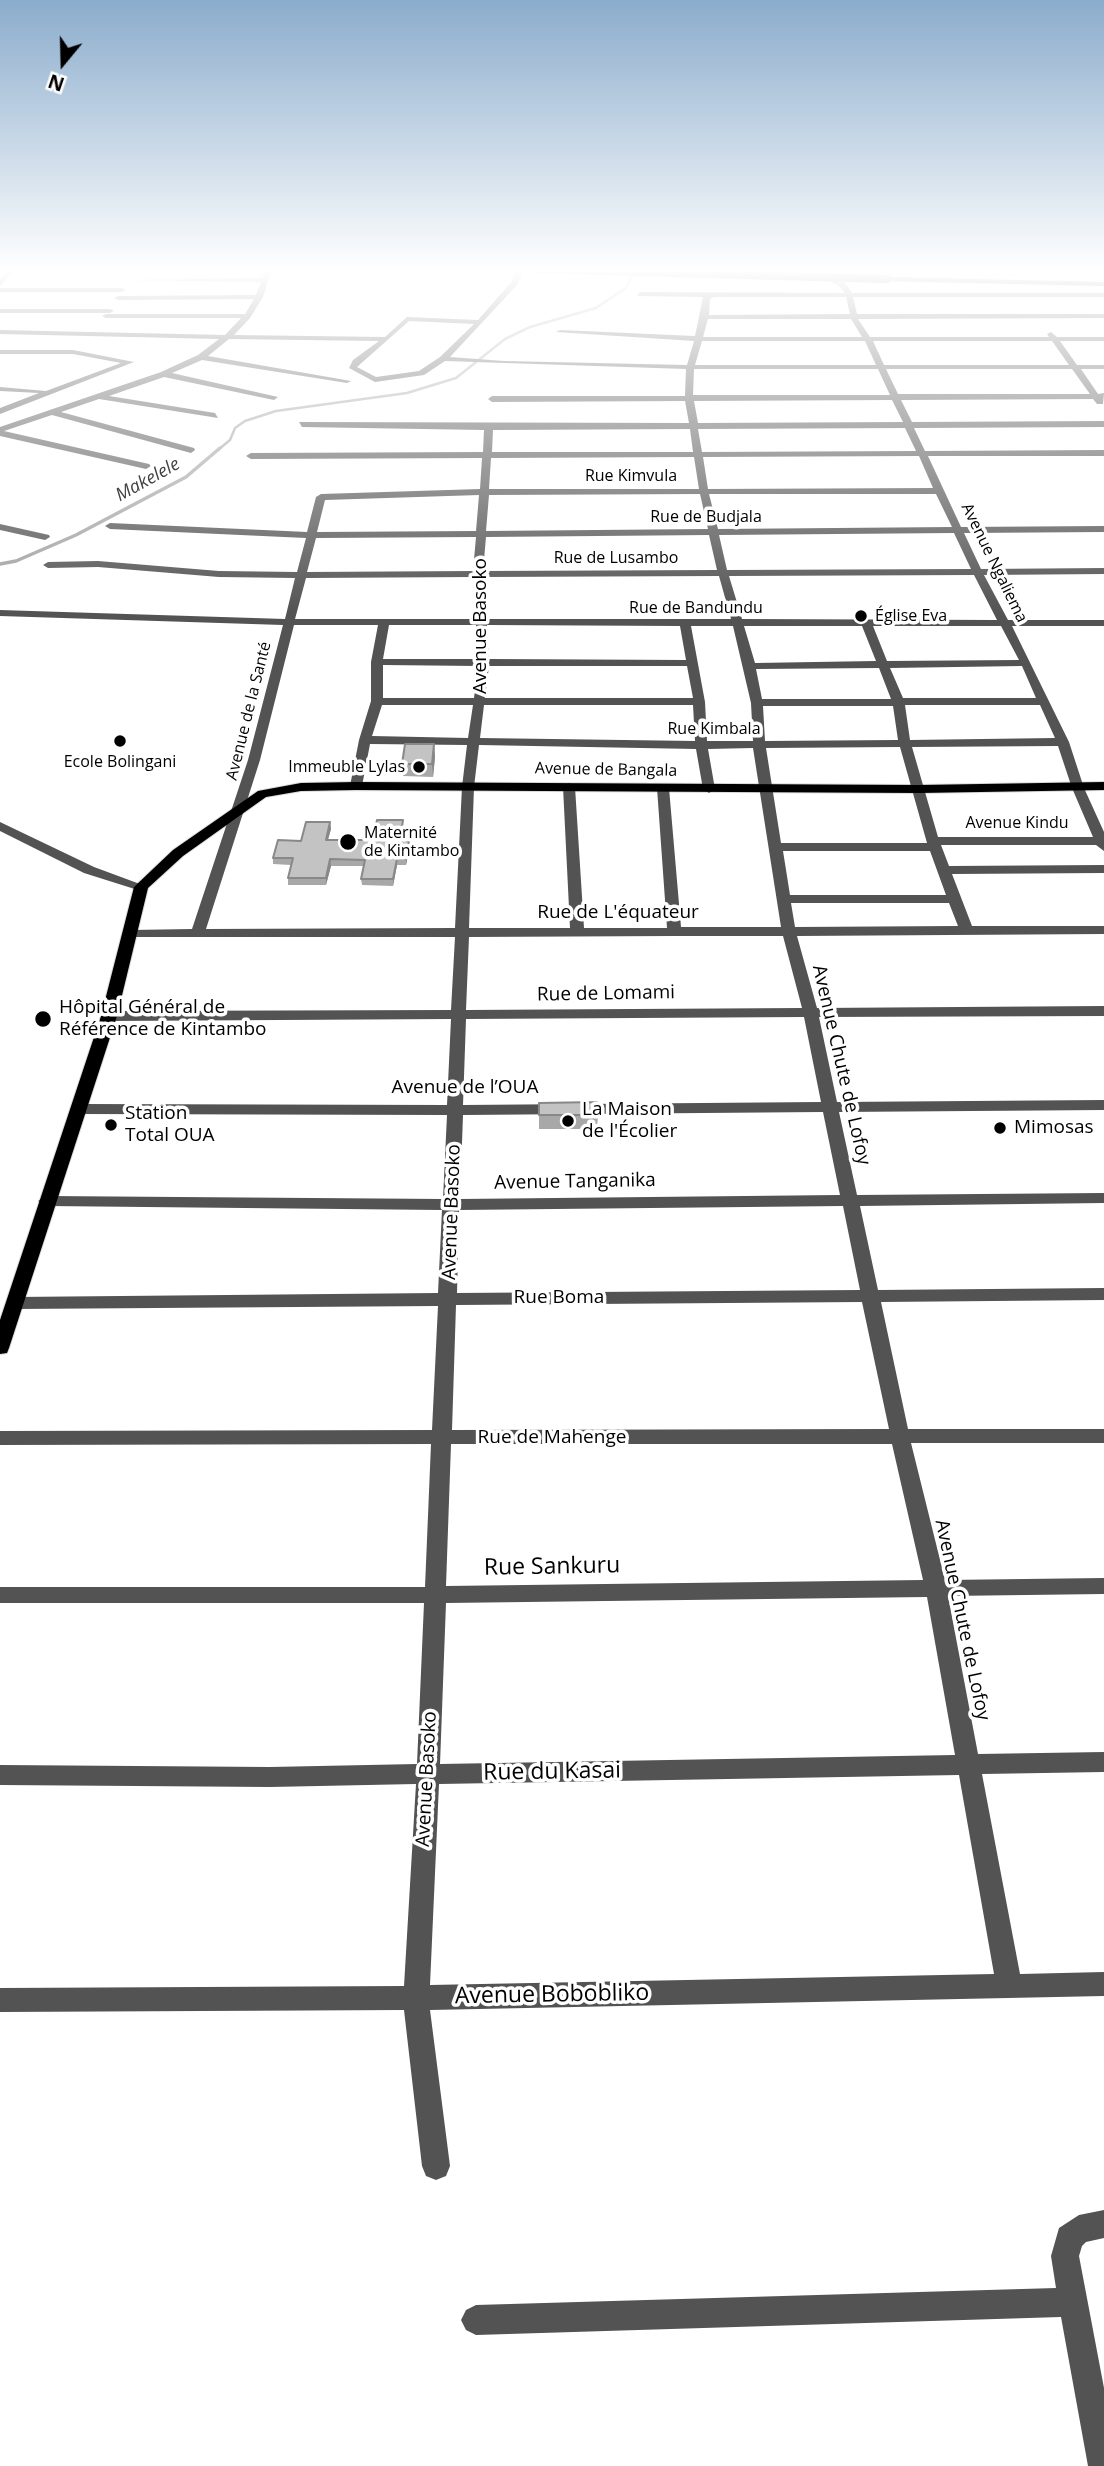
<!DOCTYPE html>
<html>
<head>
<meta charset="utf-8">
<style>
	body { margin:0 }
	#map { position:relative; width:1104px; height:2466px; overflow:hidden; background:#fff; font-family:"Open Sans",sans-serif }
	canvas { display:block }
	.north { position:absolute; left:28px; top:28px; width:70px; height:70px; -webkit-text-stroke:5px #fff; paint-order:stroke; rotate:199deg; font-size:19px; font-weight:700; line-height:28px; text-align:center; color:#000 }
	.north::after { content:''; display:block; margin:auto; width:24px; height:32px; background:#000; clip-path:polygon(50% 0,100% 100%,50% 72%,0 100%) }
</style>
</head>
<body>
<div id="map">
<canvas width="1104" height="2466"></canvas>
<div class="north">N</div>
</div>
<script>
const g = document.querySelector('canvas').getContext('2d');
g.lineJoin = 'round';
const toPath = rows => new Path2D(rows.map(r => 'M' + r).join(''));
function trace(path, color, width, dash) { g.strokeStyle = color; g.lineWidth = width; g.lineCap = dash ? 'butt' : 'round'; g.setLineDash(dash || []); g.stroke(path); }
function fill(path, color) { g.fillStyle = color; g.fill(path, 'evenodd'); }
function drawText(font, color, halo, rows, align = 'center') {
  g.font = font + ' "Open Sans",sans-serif'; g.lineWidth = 7; g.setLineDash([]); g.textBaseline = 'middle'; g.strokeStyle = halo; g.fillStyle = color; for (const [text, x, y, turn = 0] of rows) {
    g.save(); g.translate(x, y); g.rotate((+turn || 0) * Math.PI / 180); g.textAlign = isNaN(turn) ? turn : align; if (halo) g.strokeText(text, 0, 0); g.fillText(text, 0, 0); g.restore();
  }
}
const streamFar1 = toPath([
	[747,269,876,269],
	[218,450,230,440,235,428,245,421,276,411,407,393,456,378,505,339,530,327,596,308,626,288,635,271]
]);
const stream = toPath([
	[0,564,16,561,76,535,186,477,220,448]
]);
const minor = toPath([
	[9,269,16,269,0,286,0,280,9,269],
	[266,269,272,269,263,297,250,318,234,335,385,337,407,317,478,320,512,281,515,273,509,269,517,269,523,272,518,284,450,357,504,361,687,365,694,341,556,332,560,330,695,336,703,297,637,296,640,292,845,293,838,285,815,276,810,269,816,269,820,274,844,281,852,293,1104,293,1104,297,853,297,857,314,1104,314,1104,318,858,319,870,337,1049,337,1047,334,1051,332,1057,337,1104,337,1104,341,1060,341,1077,365,1104,365,1104,369,1081,369,1098,394,1104,393,1103,404,1097,404,1093,399,901,400,912,422,1104,421,1104,427,914,428,925,451,1104,450,1104,456,928,456,961,527,1104,526,1104,532,964,533,981,569,1104,568,1104,574,984,575,1008,620,1104,620,1104,626,1012,626,1069,742,1084,788,1104,832,1104,851,1096,845,941,845,949,866,1104,865,1104,873,952,874,972,926,1104,926,1104,934,797,936,817,1008,1104,1006,1104,1016,819,1017,837,1102,1104,1100,1104,1110,839,1112,857,1195,1104,1193,1104,1203,860,1206,878,1290,1104,1288,1104,1300,881,1302,908,1429,1104,1429,1104,1443,911,1443,945,1580,1104,1578,1104,1594,948,1596,978,1754,1104,1752,1104,1772,982,1774,1020,1974,1104,1972,1104,1996,430,2010,450,2166,446,2176,436,2180,426,2176,422,2166,404,2010,0,2012,0,1988,404,1986,416,1784,270,1787,0,1785,0,1765,270,1767,417,1764,424,1603,0,1603,0,1587,425,1587,431,1444,0,1445,0,1431,432,1430,438,1306,15,1309,9,1307,6,1303,9,1299,15,1297,438,1293,442,1210,47,1206,38,1201,47,1196,443,1199,447,1115,78,1114,70,1109,78,1104,447,1105,451,1019,109,1021,101,1016,109,1011,451,1010,455,937,126,937,126,931,131,930,192,929,248,760,283,625,0,616,0,610,285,619,295,578,219,577,98,567,48,568,43,565,48,562,98,561,219,571,297,572,306,538,110,529,105,526,110,523,307,532,316,497,321,494,480,489,482,458,251,459,246,456,251,453,483,452,484,430,302,427,299,422,689,423,685,401,492,402,488,399,492,396,685,396,686,369,445,361,424,375,375,382,349,368,353,360,379,341,229,339,208,356,351,381,347,383,202,360,172,373,278,397,274,400,164,377,109,396,215,413,218,418,99,399,61,412,194,448,195,450,191,453,52,415,4,431,149,464,151,466,146,469,0,436,0,427,161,372,198,355,219,339,0,334,0,330,225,335,241,318,106,318,102,316,106,314,245,314,254,299,118,300,114,298,118,296,256,295,261,282,124,280,262,278,266,269],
	[714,297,846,297,850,314,709,315,710,299,714,297],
	[708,319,851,319,862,337,703,337,708,319],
	[409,321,474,324,440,357,419,371,376,377,357,367,409,321],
	[702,341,865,341,876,365,695,365,702,341],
	[873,341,1052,341,1069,365,884,365,873,341],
	[694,369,878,369,890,395,693,395,694,369],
	[886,369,1072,369,1090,394,898,394,886,369],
	[892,400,903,422,698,423,694,401,892,400],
	[905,428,916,451,702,452,698,429,905,428],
	[690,429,693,452,492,452,493,430,690,429],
	[919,456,933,488,708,489,703,457,919,456],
	[694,457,699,489,489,489,491,458,694,457],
	[700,494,708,529,486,531,489,495,700,494],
	[709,494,936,494,952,527,718,529,709,494],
	[479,495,476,531,317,532,325,500,479,495],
	[954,533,971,569,727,570,719,535,954,533],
	[709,535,717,570,483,571,486,537,709,535],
	[476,537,473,571,307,572,316,538,476,537],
	[974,575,997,620,742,619,729,576,974,575],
	[719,576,731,619,486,619,483,577,719,576],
	[473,577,476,619,295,619,306,578,473,577],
	[294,625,378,625,371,662,371,701,359,740,350,786,352,789,356,790,362,786,370,744,467,745,462,787,455,928,206,929,260,760,294,625],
	[389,625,476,625,478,659,383,659,389,625],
	[487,625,680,626,686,660,489,659,487,625],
	[691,626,733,626,751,703,753,741,707,741,705,702,691,626],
	[744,626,862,626,876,661,755,663,744,626],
	[873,626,1001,626,1019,660,887,661,873,626],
	[383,665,478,666,474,698,383,698,383,665],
	[489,666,687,666,693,698,485,698,489,666],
	[1022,666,1036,698,903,698,890,668,1022,666],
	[879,668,891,699,762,699,756,669,879,668],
	[382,705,473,705,468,738,372,736,382,705],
	[484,705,693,705,695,741,480,738,484,705],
	[905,705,1040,705,1055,738,910,740,905,705],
	[763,706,893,706,898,740,765,741,763,706],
	[479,745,696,749,703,789,709,793,715,789,708,749,753,748,781,927,681,927,669,788,663,784,657,788,667,928,584,928,575,787,569,783,563,787,570,928,469,928,474,787,479,745],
	[1058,746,1072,788,1093,837,938,837,912,747,1058,746],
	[900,747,927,843,781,843,766,748,900,747],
	[783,851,930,851,946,895,790,895,783,851],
	[791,903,949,903,958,926,795,927,791,903],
	[673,936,783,936,802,1008,466,1010,469,937,673,936],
	[804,1017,821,1102,463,1105,466,1019,804,1017],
	[823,1112,840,1195,460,1199,463,1115,823,1112],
	[843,1206,860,1290,457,1293,459,1210,843,1206],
	[862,1302,889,1429,452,1430,456,1305,862,1302],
	[451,1444,892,1444,923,1580,446,1586,451,1444],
	[927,1597,955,1755,440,1764,446,1603,927,1597],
	[959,1775,994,1974,430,1985,439,1784,959,1775],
	[0,288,122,288,126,290,122,292,0,292,0,288],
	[0,309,110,309,114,311,110,313,0,313,0,309],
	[0,350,73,350,134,362,0,414,0,408,39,393,0,391,0,387,46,391,121,363,73,354,0,354,0,350],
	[0,524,49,535,50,537,45,540,0,530,0,524],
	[0,822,94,867,148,887,141,891,84,873,0,831,0,822],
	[1104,2210,1104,2238,1086,2242,1082,2246,1079,2256,1104,2388,1104,2466,1088,2466,1061,2317,476,2335,466,2330,461,2320,466,2310,476,2305,1056,2288,1051,2256,1059,2228,1079,2215,1104,2210]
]);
const major = toPath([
	[887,277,1104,282,1104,286,884,281,887,277],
	[356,782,919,785,1104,782,1104,790,919,793,356,790,301,791,266,797,183,856,148,888,117,1016,9,1348,7,1353,0,1354,0,1320,101,1016,134,887,173,850,258,791,301,783,356,782]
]);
const majorBridge = toPath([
	[536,269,887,279]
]);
const wall = toPath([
	[434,744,435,757,433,777,403,776,402,764],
	[330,822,331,829,328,840,373,840,403,827,401,840,410,846,406,865,397,865,393,886,362,885,361,879,364,866,331,866,326,885,288,885,288,878,291,865,273,864,273,858],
	[539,1103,598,1115,597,1129,539,1129]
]);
const shadedWall = toPath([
	[434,744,435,757,433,777,432,764],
	[330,822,331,829,326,846,326,840],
	[409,840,410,846,406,865,406,859],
	[330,859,331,866,326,885,326,878],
	[397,859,397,865,393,886,393,879]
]);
const building = toPath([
	[405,744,434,744,432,764,402,764,405,744],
	[377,820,403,820,400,840,409,840,406,859,397,859,393,879,361,879,365,860,330,859,326,878,288,878,293,858,273,858,278,840,301,841,306,822,330,822,326,840,373,840,377,820],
	[597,1102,598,1115,539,1115,539,1103,597,1102]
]);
const markers = [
	[861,616,7,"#000"],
	[120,741,7,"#000"],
	[419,767,7,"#000"],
	[348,842,9,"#000"],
	[43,1019,9,"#000"],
	[568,1121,7,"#000"],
	[111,1125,7,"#000"],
	[1000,1128,7,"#000"]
];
const farStreetnames = [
	["Rue Kimvula",631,476],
	["Rue de Budjala",706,517],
	["Rue de Lusambo",616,558],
	["Avenue Ngaliema",994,563,64],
	["Rue de Bandundu",696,608],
	["Avenue de la Santé",249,711,-76],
	["Rue Kimbala",714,729],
	["Avenue de Bangala",606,770,1],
	["Avenue Kindu",1017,823]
];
const farPoinames = [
	["Église Eva",875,616],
	["Ecole Bolingani",120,762,"center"],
	["Immeuble Lylas",405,767,"right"],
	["Maternité",364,833],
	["de Kintambo",364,851]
];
const farWaternames = [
	["Makelele",148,480,-29]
];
const streetNames = [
	["Avenue Basoko",481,626,-90],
	["Rue de L'équateur",618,913],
	["Rue de Lomami",606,994,-1],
	["Avenue Chute de Lofoy",841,1065,77],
	["Avenue de l’OUA",465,1088],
	["Avenue Tanganika",575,1182,-1],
	["Avenue Basoko",452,1212,-88],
	["Rue Boma",559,1298],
	["Rue de Mahenge",552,1438],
	["Avenue Chute de Lofoy",962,1620,78],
	["Avenue Basoko",427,1779,-87]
];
const poiNames = [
	["Hôpital Général de",59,1008],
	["Référence de Kintambo",59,1030],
	["La Maison",582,1110],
	["de l'Écolier",582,1132],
	["Station",125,1114],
	["Total OUA",125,1136],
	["Mimosas",1014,1128]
];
const nearStreetnames = [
	["Rue Sankuru",552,1567,-1],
	["Rue du Kasai",552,1772,-1],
	["Avenue Bobobliko",552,1995,-1]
];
trace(streamFar1, '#a1a1a1', 2.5);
trace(stream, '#a1a1a1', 3.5);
trace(major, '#dbdbdb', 2);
fill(minor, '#535353');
fill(major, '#000');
trace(majorBridge, '#dbdbdb', 9, []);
trace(majorBridge, '#000', 8);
fill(wall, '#a8a8a8');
fill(shadedWall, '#888');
fill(building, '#c3c3c3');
trace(building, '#888', 2);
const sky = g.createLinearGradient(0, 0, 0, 614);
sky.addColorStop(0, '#8baccc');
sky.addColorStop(0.44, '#fff');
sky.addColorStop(1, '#ffffff00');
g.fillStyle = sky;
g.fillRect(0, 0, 1104, 614);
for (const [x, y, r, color] of markers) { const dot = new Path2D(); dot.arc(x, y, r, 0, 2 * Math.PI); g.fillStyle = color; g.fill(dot); trace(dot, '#fff', 2.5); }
drawText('16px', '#000', '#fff', farStreetnames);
drawText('16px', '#000', '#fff', farPoinames, 'left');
drawText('italic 18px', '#424242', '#fff', farWaternames);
drawText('19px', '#000', '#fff', streetNames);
drawText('19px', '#000', '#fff', poiNames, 'left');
drawText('23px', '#000', '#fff', nearStreetnames);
</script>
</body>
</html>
